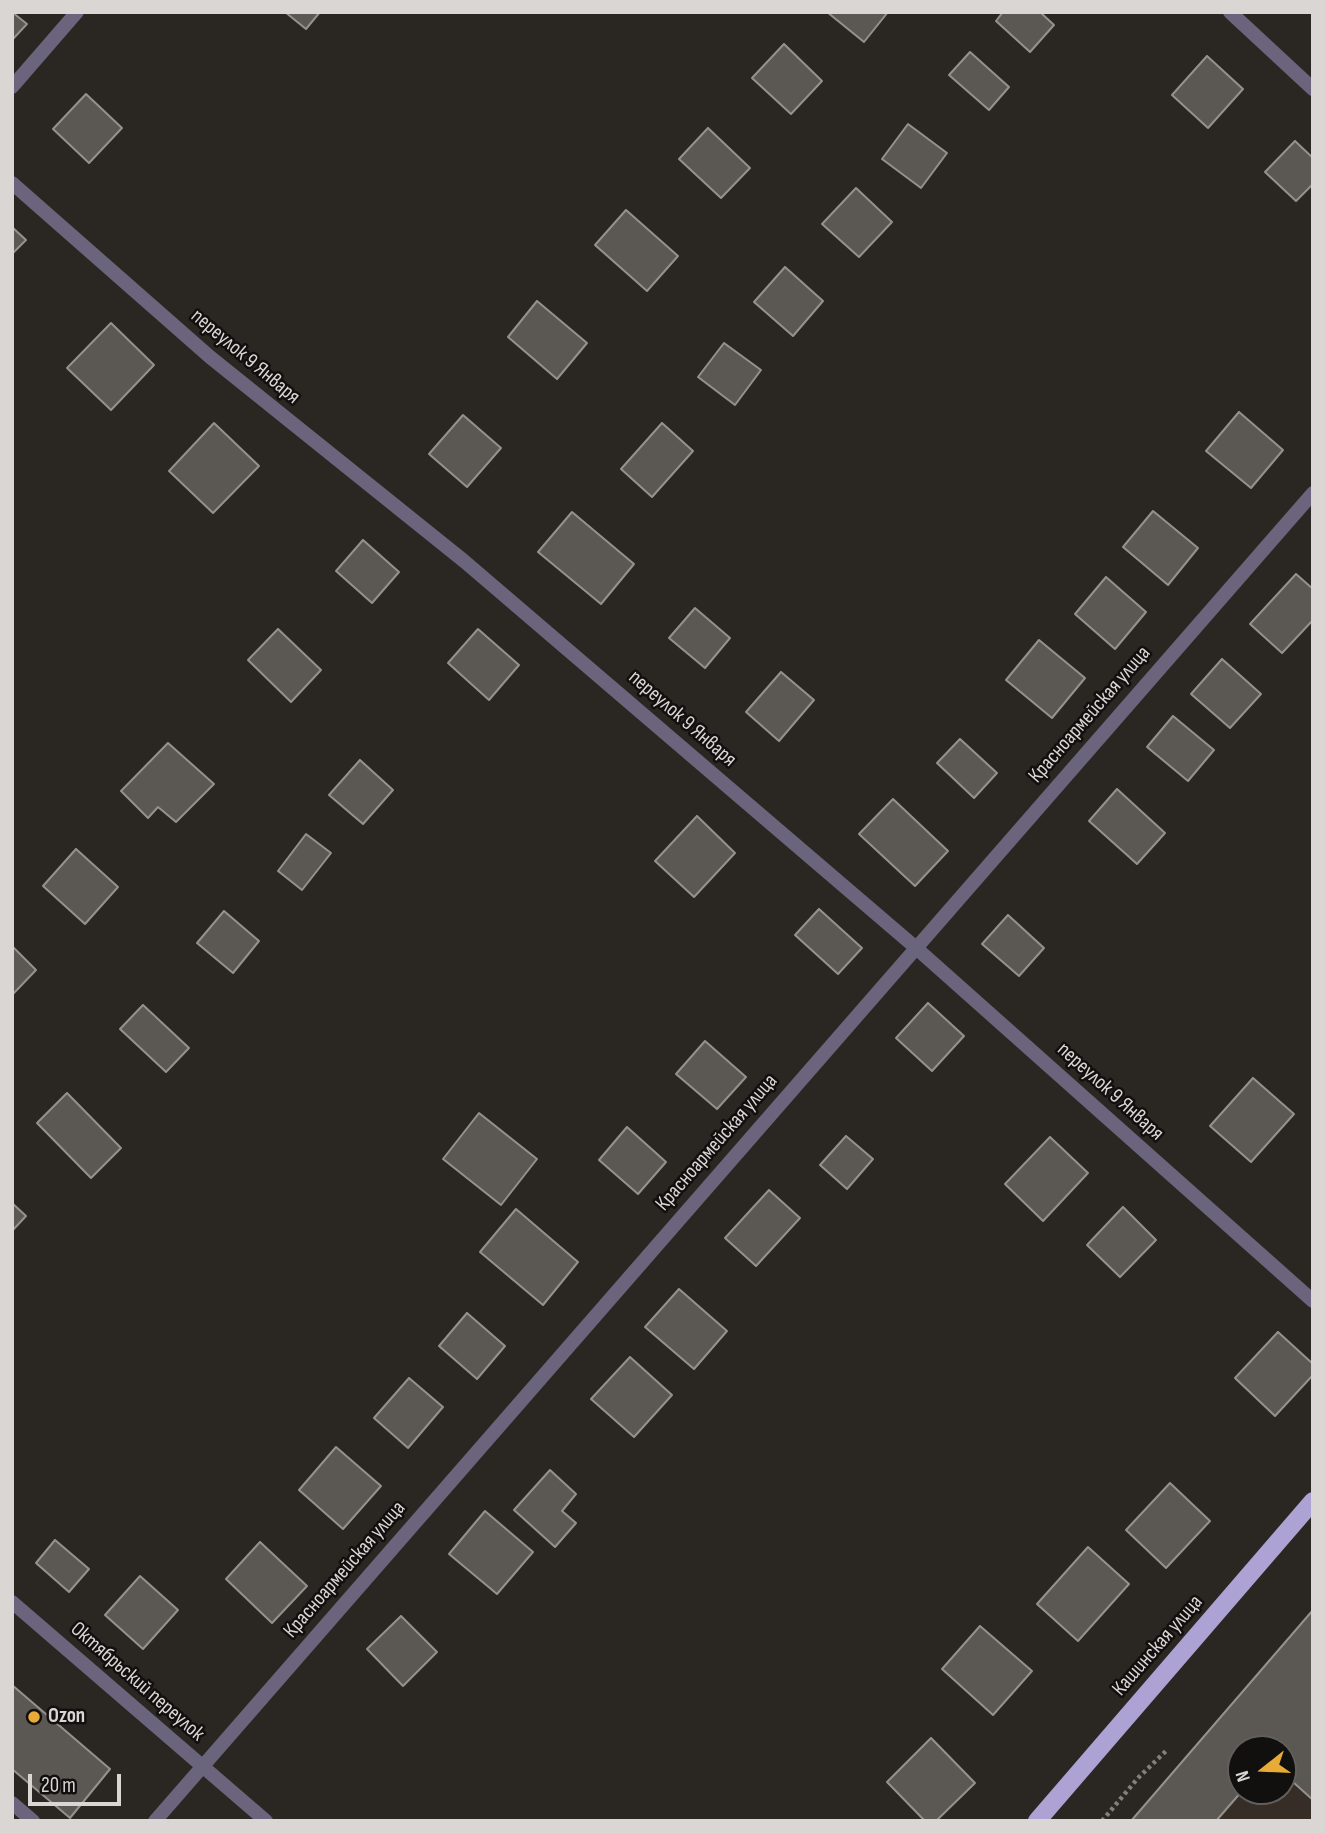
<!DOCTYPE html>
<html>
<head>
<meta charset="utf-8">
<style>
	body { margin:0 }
	#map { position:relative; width:1325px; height:1833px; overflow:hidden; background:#2a2723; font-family:"Sofia Sans Condensed",sans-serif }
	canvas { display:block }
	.frame { position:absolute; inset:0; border:14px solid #d9d6d4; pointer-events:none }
	.north { position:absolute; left:1227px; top:1735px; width:70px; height:70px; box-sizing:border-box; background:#11100e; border:2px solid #615f5d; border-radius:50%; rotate:252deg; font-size:19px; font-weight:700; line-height:28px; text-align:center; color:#d9d6d4 }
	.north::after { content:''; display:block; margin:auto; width:24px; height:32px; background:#e8ab37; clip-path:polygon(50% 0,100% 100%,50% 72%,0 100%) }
	.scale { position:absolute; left:28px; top:1774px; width:93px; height:32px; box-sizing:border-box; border:4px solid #d9d6d4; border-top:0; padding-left:9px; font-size:21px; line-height:24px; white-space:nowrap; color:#d9d6d4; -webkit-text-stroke:5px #11100e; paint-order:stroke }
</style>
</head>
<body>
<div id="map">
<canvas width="1325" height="1833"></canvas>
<div class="frame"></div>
<div class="north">N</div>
<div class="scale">20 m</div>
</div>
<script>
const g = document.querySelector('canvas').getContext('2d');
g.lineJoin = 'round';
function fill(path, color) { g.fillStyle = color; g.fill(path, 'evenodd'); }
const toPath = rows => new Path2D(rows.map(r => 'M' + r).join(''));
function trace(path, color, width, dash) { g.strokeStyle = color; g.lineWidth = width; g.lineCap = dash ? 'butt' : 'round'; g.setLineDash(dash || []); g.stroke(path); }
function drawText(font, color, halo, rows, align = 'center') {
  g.font = font + ' "Sofia Sans Condensed",sans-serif'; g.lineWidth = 5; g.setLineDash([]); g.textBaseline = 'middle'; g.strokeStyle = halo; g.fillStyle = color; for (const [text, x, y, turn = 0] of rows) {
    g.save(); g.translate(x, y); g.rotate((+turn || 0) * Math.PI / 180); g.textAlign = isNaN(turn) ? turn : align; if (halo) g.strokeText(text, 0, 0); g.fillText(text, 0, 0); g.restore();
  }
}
const built = toPath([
	[1313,1610,1313,1821,1131,1821,1211,1728],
	[1241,1749,1283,1749,1283,1791,1241,1791]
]);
const building = toPath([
	[12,12,27,24,12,40,12,12],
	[285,12,320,12,306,29,285,12],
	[827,12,888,12,864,42,827,12],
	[1003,12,1040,12,1054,25,1030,52,996,21,1003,12],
	[784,44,822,81,791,114,752,78,784,44],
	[970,52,1009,87,989,110,949,75,970,52],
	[1207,56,1243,89,1208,128,1172,95,1207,56],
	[86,94,122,128,89,163,53,129,86,94],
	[908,124,947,153,921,188,882,159,908,124],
	[708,128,750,168,721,198,679,159,708,128],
	[1295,141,1313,158,1313,184,1296,201,1265,172,1295,141],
	[856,188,892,222,859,257,822,224,856,188],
	[626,210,678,256,647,291,595,245,626,210],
	[12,227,26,240,12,254,12,227],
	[785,267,823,301,793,336,754,302,785,267],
	[537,301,587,343,557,379,508,337,537,301],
	[111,323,154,365,111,410,67,368,111,323],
	[724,343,761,370,735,405,698,377,724,343],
	[1239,412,1283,450,1251,488,1206,451,1239,412],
	[463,415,501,448,467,487,429,454,463,415],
	[214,423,259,466,213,513,169,471,214,423],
	[662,423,693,451,652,497,621,469,662,423],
	[1153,511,1198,548,1168,585,1123,547,1153,511],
	[572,512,634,564,601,604,538,552,572,512],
	[363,540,399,572,372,603,336,571,363,540],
	[1296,574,1313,589,1313,620,1282,653,1250,624,1296,574],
	[1106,577,1146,612,1115,649,1075,614,1106,577],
	[695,608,730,638,705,668,669,638,695,608],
	[278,629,321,670,291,702,248,660,278,629],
	[478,629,519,665,489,700,448,663,478,629],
	[1039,640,1085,678,1052,718,1006,680,1039,640],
	[1222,659,1261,694,1230,728,1191,694,1222,659],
	[781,672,814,700,779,741,746,712,781,672],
	[1173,716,1214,750,1188,781,1147,747,1173,716],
	[960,739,997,773,974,798,937,763,960,739],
	[168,743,214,784,176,822,158,807,148,818,121,791,168,743],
	[360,760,393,790,363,824,329,795,360,760],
	[1117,789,1165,833,1137,864,1089,821,1117,789],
	[893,799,948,851,915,886,859,834,893,799],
	[697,816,735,853,694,897,655,861,697,816],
	[306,834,331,853,302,890,278,871,306,834],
	[76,849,118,887,85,924,43,886,76,849],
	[819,909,862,948,838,974,795,935,819,909],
	[224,911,259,941,233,973,197,943,224,911],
	[1008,915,1044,948,1019,976,982,944,1008,915],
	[12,946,36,970,13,994,12,993,12,946],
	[928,1003,964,1036,932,1071,896,1038,928,1003],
	[143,1005,189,1048,166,1072,120,1029,143,1005],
	[705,1041,746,1077,717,1109,676,1074,705,1041],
	[1253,1078,1294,1114,1251,1162,1210,1126,1253,1078],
	[67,1093,121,1148,91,1178,37,1123,67,1093],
	[479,1113,537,1159,501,1205,443,1159,479,1113],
	[627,1127,666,1162,638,1194,599,1160,627,1127],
	[846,1136,873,1159,847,1189,820,1165,846,1136],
	[1050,1137,1088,1173,1043,1221,1005,1184,1050,1137],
	[769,1190,800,1218,756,1266,725,1238,769,1190],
	[12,1203,26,1216,12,1231,12,1203],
	[1123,1207,1156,1240,1120,1277,1087,1245,1123,1207],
	[516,1209,578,1262,543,1305,480,1252,516,1209],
	[679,1289,727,1331,694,1369,645,1327,679,1289],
	[467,1313,505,1346,477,1379,439,1346,467,1313],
	[1278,1332,1313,1364,1313,1375,1275,1416,1235,1378,1278,1332],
	[630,1357,672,1395,634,1437,591,1399,630,1357],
	[409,1378,443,1407,408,1448,374,1418,409,1378],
	[336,1447,381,1486,343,1529,299,1490,336,1447],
	[550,1470,576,1494,562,1511,576,1523,555,1547,514,1510,550,1470],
	[1170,1483,1210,1521,1166,1568,1126,1530,1170,1483],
	[485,1511,533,1552,497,1594,449,1554,485,1511],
	[55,1540,89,1569,69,1592,36,1563,55,1540],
	[260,1542,307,1586,272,1623,226,1579,260,1542],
	[1088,1547,1129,1584,1078,1641,1037,1604,1088,1547],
	[140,1576,178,1610,143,1649,105,1615,140,1576],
	[1313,1610,1313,1800,1283,1773,1283,1749,1241,1749,1242,1791,1216,1821,1131,1821,1313,1610],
	[401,1616,437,1652,403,1686,367,1649,401,1616],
	[980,1626,1032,1671,993,1715,942,1669,980,1626],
	[12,1685,110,1769,70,1818,12,1769,12,1685],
	[931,1738,975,1783,936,1821,925,1821,887,1782,931,1738]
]);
const path = toPath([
	[1102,1821,1138,1778,1168,1749]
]);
const lane = toPath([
	[12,1803,33,1821]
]);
const street = toPath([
	[1230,12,1313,89],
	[12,87,77,12],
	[12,183,210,357,464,561,915,947,1313,1301],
	[12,1602,266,1821],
	[155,1821,1313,493]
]);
const primary = toPath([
	[1037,1821,1313,1501]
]);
const markers = [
	[34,1717,7,"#e8ab37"]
];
const streetNames = [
	["переулок 9 Января",245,357,40],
	["Красноармейская улица",1090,715,-49],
	["переулок 9 Января",682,719,41],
	["переулок 9 Января",1110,1092,42],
	["Красноармейская улица",717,1143,-49],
	["Красноармейская улица",345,1570,-49],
	["Кашинская улица",1158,1646,-49],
	["Октябрьский переулок",137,1682,41]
];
const poiNames = [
	["Ozon",48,1717]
];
fill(built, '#362e26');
fill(building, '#5b5753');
trace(building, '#96918d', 2);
trace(path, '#827f7c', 4.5, [3.5, 3.5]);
trace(lane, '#6a657d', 14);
trace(street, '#6a657d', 14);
trace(primary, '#aca3d4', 18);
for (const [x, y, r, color] of markers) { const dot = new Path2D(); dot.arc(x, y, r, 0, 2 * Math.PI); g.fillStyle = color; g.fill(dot); trace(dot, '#11100e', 2.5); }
drawText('21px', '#d9d6d4', '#11100e', streetNames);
drawText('bold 21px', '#d9d6d4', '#11100e', poiNames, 'left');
</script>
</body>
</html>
